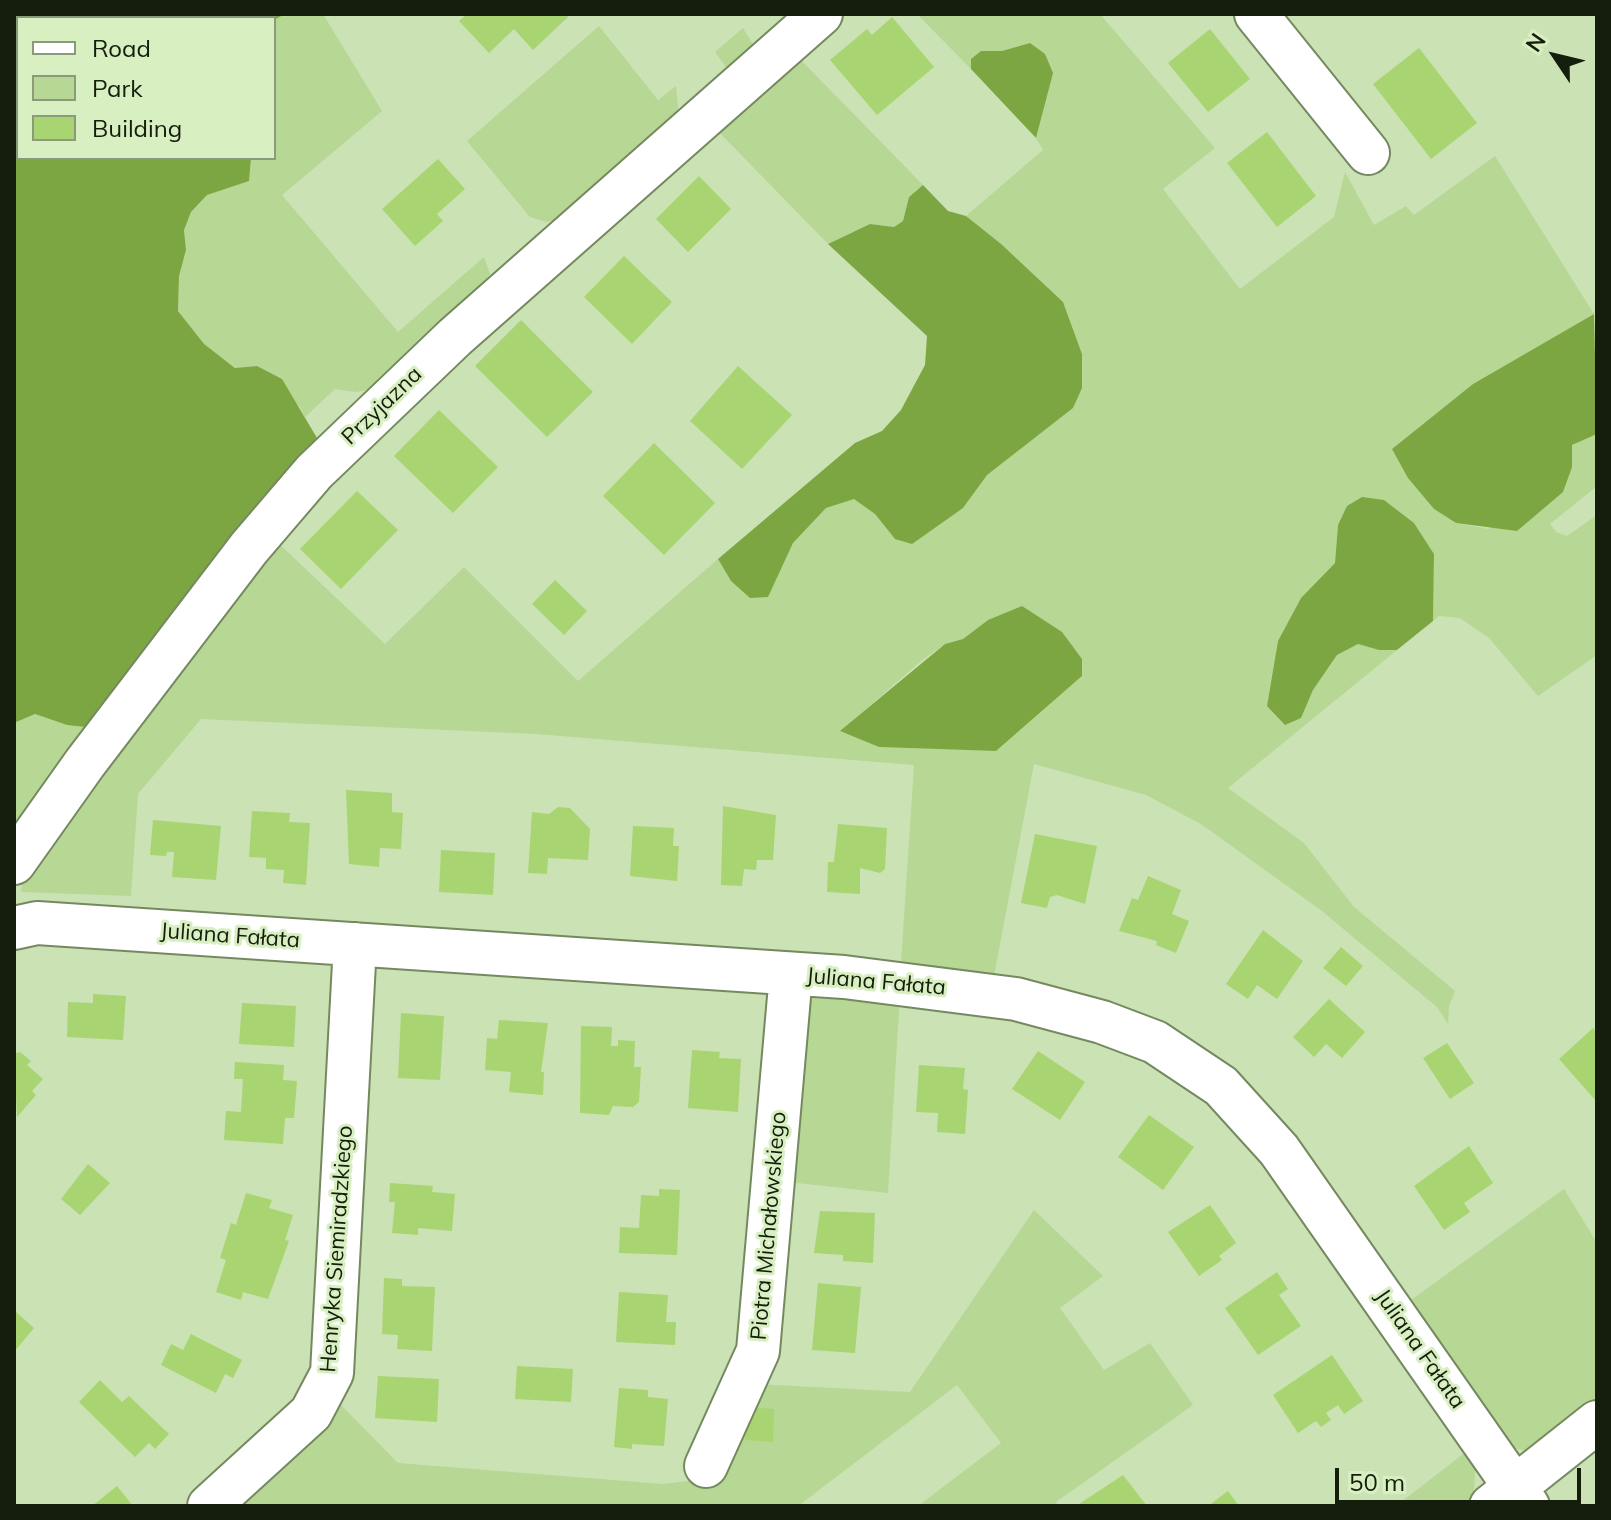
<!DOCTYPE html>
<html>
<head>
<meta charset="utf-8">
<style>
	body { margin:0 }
	#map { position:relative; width:1611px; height:1520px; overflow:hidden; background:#cbe2b5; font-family:Mulish,sans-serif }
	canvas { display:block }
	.frame { position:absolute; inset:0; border:16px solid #151d0c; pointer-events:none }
	.legend { position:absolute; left:16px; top:16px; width:260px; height:144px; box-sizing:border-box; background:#d8efc2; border:2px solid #8a9b79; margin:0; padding:10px 14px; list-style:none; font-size:24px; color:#151d0c }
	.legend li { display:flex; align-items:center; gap:16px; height:40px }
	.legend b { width:40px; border:2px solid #8a9b79 }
	.north { position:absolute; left:1515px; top:16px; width:80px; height:80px; -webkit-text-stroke:6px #d8efc2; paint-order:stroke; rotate:305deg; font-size:22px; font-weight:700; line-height:32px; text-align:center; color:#151d0c }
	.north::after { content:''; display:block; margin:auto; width:28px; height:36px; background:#151d0c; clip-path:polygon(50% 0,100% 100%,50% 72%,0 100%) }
	.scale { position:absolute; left:1335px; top:1468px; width:246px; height:36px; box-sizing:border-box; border:4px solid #151d0c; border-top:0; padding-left:10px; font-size:24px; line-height:28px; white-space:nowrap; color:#151d0c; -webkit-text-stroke:6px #d8efc2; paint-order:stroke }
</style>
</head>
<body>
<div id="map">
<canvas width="1611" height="1520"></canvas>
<div class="frame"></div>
<ul class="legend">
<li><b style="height:10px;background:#fff"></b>Road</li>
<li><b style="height:22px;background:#b7d794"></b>Park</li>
<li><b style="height:22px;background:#a8d571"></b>Building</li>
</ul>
<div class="north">N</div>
<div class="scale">50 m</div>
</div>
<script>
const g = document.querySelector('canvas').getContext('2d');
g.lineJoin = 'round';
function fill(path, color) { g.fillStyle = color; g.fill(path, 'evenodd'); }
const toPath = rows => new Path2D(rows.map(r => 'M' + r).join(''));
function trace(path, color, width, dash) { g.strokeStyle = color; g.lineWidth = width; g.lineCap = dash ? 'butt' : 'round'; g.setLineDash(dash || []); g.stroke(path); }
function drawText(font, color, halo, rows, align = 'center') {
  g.font = font + ' Mulish,sans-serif'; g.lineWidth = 6; g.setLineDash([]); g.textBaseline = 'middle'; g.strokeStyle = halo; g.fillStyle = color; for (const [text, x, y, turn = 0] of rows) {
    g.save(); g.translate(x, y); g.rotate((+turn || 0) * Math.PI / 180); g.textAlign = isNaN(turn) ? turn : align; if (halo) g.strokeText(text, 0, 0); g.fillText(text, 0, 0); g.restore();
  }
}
const green = toPath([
	[285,14,323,14,382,111,282,195,398,332,484,257,490,274,473,302,377,389,355,392,335,389,305,417,300,407,257,366,236,368,204,345,178,311,179,276,186,250,184,230,191,212,207,195,249,181,251,158,274,158,274,20],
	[917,14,1100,14,1215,148,1163,189,1240,289,1334,217,1345,172,1374,225,1406,206,1414,215,1495,156,1594,314,1473,384,1392,449,1434,509,1456,523,1489,529,1572,467,1572,445,1597,434,1597,486,1550,524,1556,532,1567,536,1597,515,1597,655,1538,696,1489,638,1460,618,1439,616,1433,621,1434,554,1414,523,1384,500,1338,525,1335,563,1301,598,1278,641,1267,706,1300,719,1313,690,1337,655,1358,644,1379,650,1397,650,1228,788,1304,843,1354,907,1455,991,1449,1006,1448,1024,1437,1007,1322,911,1201,824,1146,795,1034,764,994,976,901,964,914,765,536,734,201,719,138,794,131,896,21,892,24,874,275,540,385,644,464,567,578,681,718,559,731,581,767,597,793,543,826,508,854,498,875,514,895,539,963,508,986,475,1073,408,1082,354,1063,302,966,216,1043,150,1036,138,1045,103,1030,43,1002,51,981,51,971,59,971,69],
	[988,620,1082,676,996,751,879,747,841,731,921,661,945,644,963,639],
	[599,26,658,100,676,86,678,109,669,134,572,217,547,222,530,217,467,141],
	[743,28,758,53,732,75,715,52],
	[795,54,923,185,909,197,903,221,894,227,870,224,828,244,712,125],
	[35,714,67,725,94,728,14,844,14,723],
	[812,992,900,994,888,1193,788,1182,804,1003],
	[1564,1189,1597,1243,1597,1402,1541,1447,1526,1451,1511,1447,1407,1303],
	[1034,1210,1103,1276,1060,1308,1104,1370,1150,1343,1193,1405,1056,1502,1058,1506,918,1506,1001,1443,957,1385,798,1506,223,1506,337,1401,398,1463,663,1484,695,1480,755,1384,910,1392],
	[1467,1451,1475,1470,1474,1496,1461,1506,1396,1506]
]);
const forest = toPath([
	[14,14,285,14,274,20,18,18,18,158,251,158,249,181,207,195,191,212,184,230,186,250,179,276,178,311,204,344,235,368,257,366,282,379,317,438,312,452,94,728,67,725,35,714,14,723],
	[1030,43,1045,54,1053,73,1036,138,971,69,971,59,981,51,1002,51],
	[923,185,948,211,966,216,1001,244,1063,302,1082,354,1082,388,1073,408,987,475,963,508,912,544,895,539,875,514,854,499,826,508,793,543,768,597,750,598,731,581,718,559,855,443,882,431,901,410,925,365,927,336,828,244,870,224,894,227,903,221,909,197],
	[1594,314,1597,434,1572,445,1572,467,1563,492,1517,531,1456,523,1434,509,1408,478,1392,449,1473,384],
	[1362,497,1384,500,1414,523,1434,554,1433,621,1397,650,1379,650,1358,644,1337,655,1313,690,1301,718,1285,725,1267,706,1278,641,1301,598,1335,563,1338,525,1347,506],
	[1022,606,1062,632,1082,659,1082,676,996,751,879,747,840,731,945,644,963,639,988,620]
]);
const building = toPath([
	[467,14,566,14,568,17,533,50,514,29,489,53,459,21],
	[892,17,934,67,877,115,830,60,867,29,872,35],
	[1210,29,1250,79,1208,112,1168,63],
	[1419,48,1477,123,1431,159,1373,84],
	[1267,132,1316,196,1277,227,1227,163],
	[438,159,465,189,437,214,443,221,415,246,382,209],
	[699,176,731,209,688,252,656,219],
	[624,256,672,302,632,344,584,297],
	[521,320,593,392,547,437,475,366],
	[738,366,792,415,742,469,690,421],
	[439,410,498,467,453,513,394,456],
	[654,443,715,503,664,555,603,496],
	[357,491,398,530,341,589,300,549],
	[555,580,587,611,564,635,532,604],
	[346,790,392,793,392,812,403,813,401,849,380,848,379,867,349,864],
	[723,806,776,815,773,860,757,860,756,870,744,869,742,886,721,885],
	[558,807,570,808,590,829,588,860,548,858,547,874,528,873,532,812,549,814],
	[252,811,290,813,289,822,310,823,306,885,283,883,284,870,266,869,266,858,249,857],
	[153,820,221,826,216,880,172,877,174,852,167,852,166,856,150,855],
	[838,824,887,828,885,869,880,873,860,868,860,894,827,892,828,862,834,862],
	[633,826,674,828,673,846,679,846,677,881,630,876],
	[1035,834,1097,846,1085,904,1057,895,1050,897,1047,908,1021,903],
	[441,850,495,853,493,895,439,892],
	[1148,876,1181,890,1172,914,1189,921,1176,953,1156,945,1157,941,1119,931,1132,898,1138,900],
	[1263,930,1303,961,1277,999,1257,985,1248,999,1226,984],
	[1341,947,1363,966,1346,986,1323,968],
	[93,994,126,996,123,1040,67,1037,68,1002,93,1003],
	[1329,999,1365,1032,1342,1058,1326,1044,1314,1057,1293,1037],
	[242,1003,296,1006,294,1047,239,1044],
	[401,1013,444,1016,440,1080,398,1078],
	[499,1020,548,1023,541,1072,544,1072,543,1095,509,1092,511,1072,485,1070,487,1038,497,1039],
	[581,1026,612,1027,611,1046,618,1046,618,1040,635,1041,634,1067,641,1067,639,1102,633,1107,613,1106,609,1115,580,1113],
	[1593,1028,1597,1033,1597,1102,1559,1059],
	[1447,1043,1474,1083,1450,1099,1423,1058],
	[692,1050,720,1052,719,1058,741,1059,738,1112,688,1108],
	[1038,1051,1085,1082,1060,1120,1012,1089],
	[20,1052,31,1061,27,1065,43,1079,32,1091,36,1095,17,1117,14,1054],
	[235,1062,284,1065,283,1080,297,1081,294,1118,285,1118,283,1144,224,1140,226,1111,241,1112,243,1079,234,1079],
	[919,1065,965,1068,963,1089,968,1090,965,1134,937,1132,938,1113,916,1112],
	[1149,1115,1194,1147,1163,1190,1118,1157],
	[1469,1146,1493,1183,1464,1203,1470,1212,1444,1230,1414,1186],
	[88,1164,110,1183,80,1215,61,1199],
	[390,1183,433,1186,432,1192,455,1194,452,1231,418,1228,418,1235,392,1233,395,1202,389,1202],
	[659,1189,680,1190,677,1255,619,1253,620,1227,639,1228,641,1195,659,1196],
	[246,1193,272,1200,269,1208,293,1215,285,1240,289,1241,268,1299,243,1292,241,1300,216,1292,226,1260,220,1258,231,1223,236,1225],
	[1210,1205,1236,1243,1219,1256,1222,1260,1199,1276,1168,1232],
	[820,1211,875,1213,873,1263,843,1261,843,1255,814,1253],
	[1277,1272,1288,1289,1279,1295,1301,1326,1258,1355,1225,1308],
	[384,1278,402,1279,402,1286,435,1287,432,1351,397,1349,398,1335,382,1334],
	[818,1283,861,1287,855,1353,812,1350],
	[619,1292,668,1295,666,1322,676,1322,675,1345,616,1342],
	[14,1310,34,1328,14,1352],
	[191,1334,242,1360,233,1378,225,1374,216,1393,161,1365,171,1344,183,1350],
	[1332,1355,1363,1401,1344,1414,1338,1405,1326,1413,1331,1420,1321,1427,1316,1421,1298,1433,1273,1395],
	[517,1366,573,1369,571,1402,515,1399],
	[378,1376,439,1379,437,1422,375,1418],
	[100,1380,122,1402,129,1396,169,1434,155,1449,149,1443,135,1457,79,1402],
	[619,1388,648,1390,648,1397,668,1399,664,1446,632,1444,632,1449,614,1447],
	[747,1407,774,1409,773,1442,745,1440],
	[1123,1475,1147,1506,1076,1506],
	[117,1486,133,1506,92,1506],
	[1228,1491,1239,1506,1208,1506]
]);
const minor = toPath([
	[1256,14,1368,153],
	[14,863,85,763,249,548,314,472,455,337,821,14],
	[14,928,37,923,844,977,1016,999,1102,1022,1155,1042,1221,1086,1279,1150,1528,1506],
	[706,1466,758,1351,791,974],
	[209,1506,311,1413,332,1373,355,944],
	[1491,1506,1597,1422]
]);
const streetNames = [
	["Przyjazna",382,406,-44],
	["Juliana Fałata",230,936,4],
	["Juliana Fałata",876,982,5],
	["Piotra Michałowskiego",769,1226,-85],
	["Henryka Siemiradzkiego",337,1249,-86],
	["Juliana Fałata",1420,1349,55]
];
fill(green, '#b7d794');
fill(forest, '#7ba642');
fill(building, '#a8d571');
trace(minor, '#758960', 46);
trace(minor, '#fff', 42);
drawText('22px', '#151d0c', '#d8efc2', streetNames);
</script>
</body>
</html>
